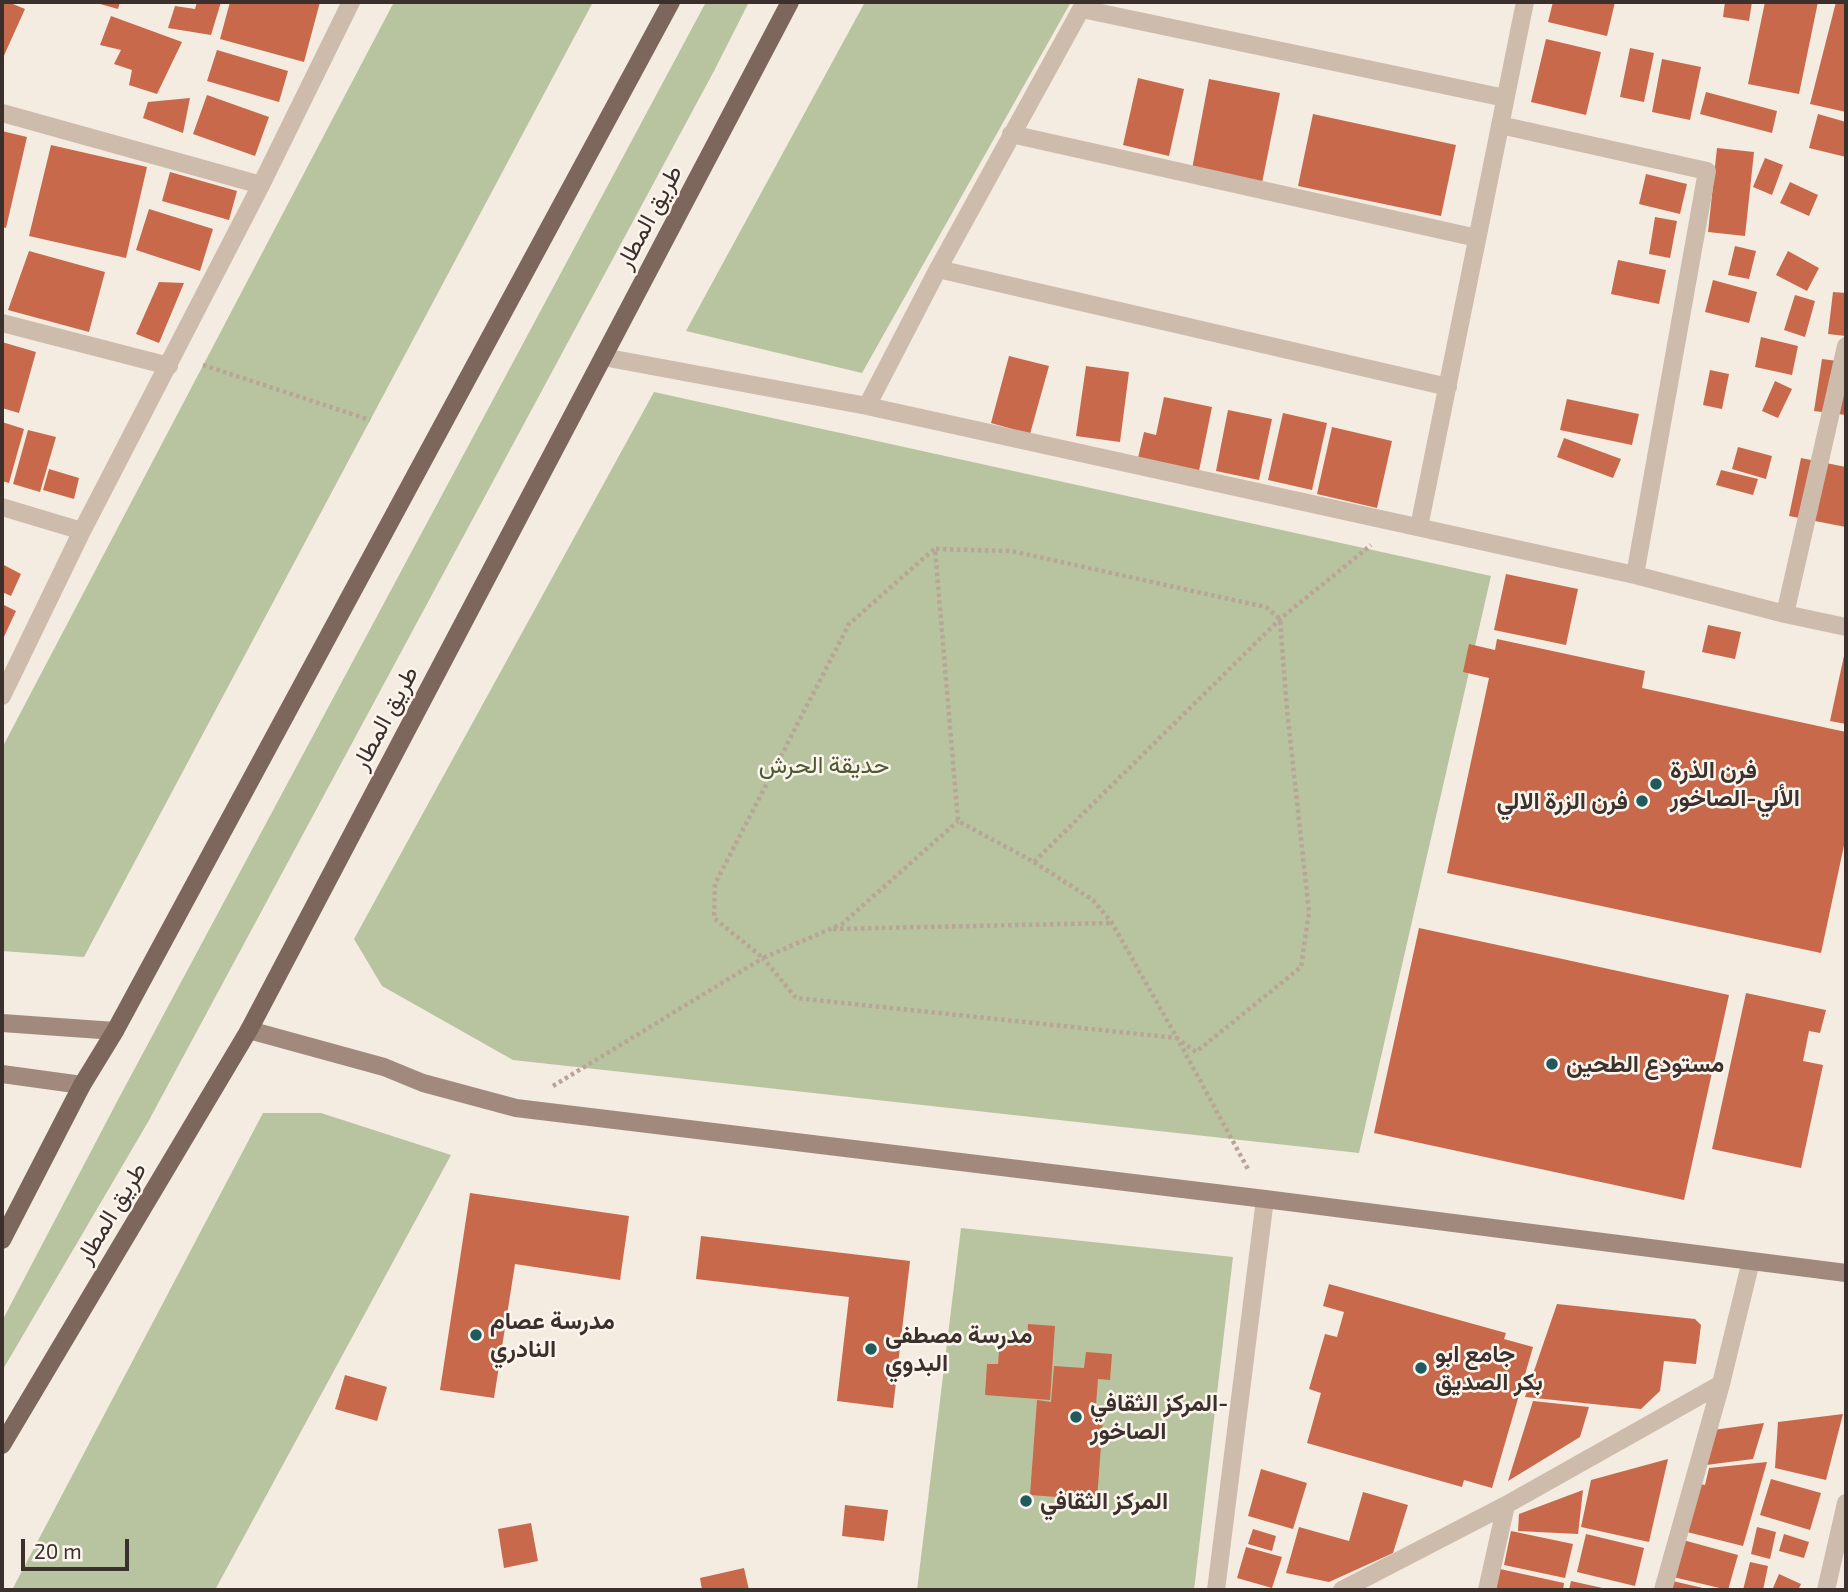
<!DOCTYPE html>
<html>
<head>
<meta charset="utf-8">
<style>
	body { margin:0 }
	#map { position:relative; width:1848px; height:1592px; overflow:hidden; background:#f4ebe1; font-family:"Exo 2",sans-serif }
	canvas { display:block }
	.frame { position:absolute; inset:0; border:4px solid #3b302b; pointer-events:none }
	.scale { position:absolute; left:21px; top:1539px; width:108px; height:32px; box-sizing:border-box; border:4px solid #3b302b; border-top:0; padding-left:9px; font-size:21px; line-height:24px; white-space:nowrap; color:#3b302b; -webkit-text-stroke:5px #fbf5ee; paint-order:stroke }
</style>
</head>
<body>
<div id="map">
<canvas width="1848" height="1592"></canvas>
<div class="frame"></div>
<div class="scale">20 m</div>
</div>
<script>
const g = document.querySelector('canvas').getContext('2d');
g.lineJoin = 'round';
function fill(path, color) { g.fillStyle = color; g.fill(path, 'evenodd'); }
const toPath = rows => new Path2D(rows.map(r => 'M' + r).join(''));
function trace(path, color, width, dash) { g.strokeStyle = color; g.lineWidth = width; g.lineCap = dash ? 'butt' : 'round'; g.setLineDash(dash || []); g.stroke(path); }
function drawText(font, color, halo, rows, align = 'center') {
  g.font = font + ' "Exo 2",Vazirmatn,sans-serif'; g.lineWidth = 5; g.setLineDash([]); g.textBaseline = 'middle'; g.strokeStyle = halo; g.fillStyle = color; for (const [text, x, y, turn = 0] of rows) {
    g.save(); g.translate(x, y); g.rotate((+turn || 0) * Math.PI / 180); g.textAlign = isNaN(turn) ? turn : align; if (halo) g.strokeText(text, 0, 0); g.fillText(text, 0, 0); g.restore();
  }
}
const green = toPath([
	[394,2,593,2,84,957,2,951,2,748],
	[706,2,749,2,714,71,148,1122,2,1371,2,1321,120,1096],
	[865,2,1071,2,862,373,686,331],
	[654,392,1491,576,1359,1153,513,1060,382,986,354,939],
	[263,1113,321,1113,451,1155,215,1590,12,1590],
	[961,1228,1233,1257,1194,1590,917,1590]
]);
const building = toPath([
	[2,2,8,2,25,9,2,60],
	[93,2,120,2,118,9],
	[197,2,221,2,211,35,168,28,175,6,195,9],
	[230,2,320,2,304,62,220,39],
	[1553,2,1615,2,1607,36,1548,22],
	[1725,2,1752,2,1749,21,1723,17],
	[1765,2,1818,2,1799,94,1748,84],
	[1836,2,1846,2,1846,112,1810,104],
	[111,16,182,42,157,94,129,85,132,70,114,64,121,50,100,45],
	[1546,39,1601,52,1586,115,1531,102],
	[1630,48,1654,53,1644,102,1620,97],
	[217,50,288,71,279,102,207,81],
	[1662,59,1701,67,1690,120,1652,112],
	[1138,78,1184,89,1169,156,1123,145],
	[1209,79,1280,93,1262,183,1192,169],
	[1706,92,1777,111,1772,133,1700,114],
	[207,95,269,117,255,156,193,134],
	[190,98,183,133,143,118,148,102],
	[1313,114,1456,145,1441,216,1298,186],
	[1818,114,1846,122,1846,157,1809,148],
	[2,131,27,137,6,228,2,227],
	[51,145,147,167,126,258,29,236],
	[1717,148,1754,152,1745,236,1708,232],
	[1765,158,1783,165,1772,195,1753,187],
	[170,172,237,191,229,220,162,201],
	[1646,174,1687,184,1680,214,1639,204],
	[1790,182,1818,195,1809,216,1780,203],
	[149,209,213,229,200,271,136,250],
	[1655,217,1677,221,1670,258,1649,254],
	[1735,246,1756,251,1749,279,1728,275],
	[29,251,105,272,89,332,8,310],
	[1788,251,1819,268,1807,291,1776,275],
	[1618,260,1666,270,1659,304,1611,294],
	[1713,280,1757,292,1749,323,1705,312],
	[159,282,184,283,159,343,136,334],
	[1833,292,1846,293,1846,336,1828,334],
	[1795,295,1815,301,1805,337,1784,330],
	[1761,337,1798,346,1792,375,1755,367],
	[2,342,36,352,19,413,2,408],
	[1009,356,1049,366,1030,434,991,423],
	[1822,359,1846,362,1846,415,1814,411],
	[1086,366,1129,372,1120,442,1076,436],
	[1710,370,1729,374,1722,409,1703,405],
	[1775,381,1792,389,1778,418,1762,411],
	[1164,397,1212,407,1199,471,1138,458,1144,432,1156,435],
	[1567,399,1639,414,1632,445,1560,430],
	[1228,410,1272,419,1259,480,1216,471],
	[1283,413,1327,423,1312,490,1268,480],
	[2,422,24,429,9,483,2,481],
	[1332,427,1392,441,1377,508,1317,494],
	[28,430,56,437,40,492,13,484],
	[1564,438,1621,459,1613,478,1557,457],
	[1738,447,1772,456,1766,479,1732,469],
	[1801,458,1846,467,1846,527,1789,516],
	[49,469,79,478,74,499,43,490],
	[1721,470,1758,479,1753,495,1716,485],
	[2,564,21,574,11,596,2,592],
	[1506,574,1578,589,1566,645,1494,630],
	[2,604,16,611,2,641],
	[1708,625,1741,632,1735,659,1702,652],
	[1497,639,1645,671,1642,688,1846,732,1846,836,1821,953,1447,873,1489,678,1463,672,1469,644,1495,650],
	[1845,651,1846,651,1846,724,1830,721],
	[1419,928,1729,995,1684,1200,1374,1133],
	[1746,993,1826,1010,1820,1033,1809,1031,1803,1061,1823,1065,1801,1168,1712,1149],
	[470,1193,629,1216,620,1280,515,1264,494,1398,440,1390],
	[701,1236,910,1261,893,1408,837,1401,849,1297,696,1279],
	[1329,1284,1506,1333,1504,1339,1533,1347,1492,1488,1464,1480,1462,1487,1307,1443,1321,1393,1309,1389,1325,1334,1337,1337,1344,1312,1323,1306],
	[1557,1304,1695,1319,1701,1325,1696,1364,1664,1361,1660,1391,1641,1409,1525,1397],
	[1028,1324,1055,1326,1050,1400,985,1395,987,1364,998,1364,1000,1341,1027,1344],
	[1086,1352,1112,1354,1110,1380,1098,1379,1096,1405,1104,1405,1097,1500,1030,1495,1037,1400,1051,1402,1054,1366,1084,1368],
	[345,1375,387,1387,377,1421,335,1409],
	[1533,1401,1589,1407,1580,1437,1508,1481],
	[1843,1414,1826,1480,1775,1468,1778,1422],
	[1764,1423,1753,1459,1706,1465,1713,1430],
	[1668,1459,1649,1542,1581,1527,1591,1480],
	[1767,1462,1743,1546,1687,1532,1700,1484,1705,1485,1709,1468],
	[1261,1469,1307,1483,1293,1529,1248,1516],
	[1771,1479,1821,1493,1810,1530,1760,1515],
	[1583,1490,1578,1534,1518,1531,1519,1514],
	[1363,1492,1408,1505,1393,1553,1329,1582,1286,1573,1299,1527,1349,1541],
	[845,1505,888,1510,884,1541,842,1536],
	[531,1523,538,1561,504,1568,498,1529],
	[1757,1527,1776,1532,1770,1559,1751,1554],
	[1253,1529,1276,1536,1272,1551,1248,1544],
	[1511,1531,1573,1544,1565,1578,1504,1565],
	[1586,1534,1644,1548,1635,1586,1577,1572],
	[1784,1534,1809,1542,1804,1558,1779,1551],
	[1683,1540,1738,1555,1728,1590,1673,1577],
	[1246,1547,1282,1557,1272,1588,1237,1578],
	[1750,1562,1768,1566,1763,1590,1743,1590],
	[744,1568,749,1590,702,1590,700,1578],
	[1500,1569,1564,1583,1563,1590,1496,1590],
	[1779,1574,1801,1584,1798,1590,1778,1590,1773,1588],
	[1571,1581,1607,1589,1607,1590,1569,1590],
	[1673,1581,1707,1589,1707,1590,1671,1590]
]);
const path = toPath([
	[203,365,370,420],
	[934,549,849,624,715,884,714,918,763,958,842,924,958,821],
	[1034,862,1093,900,1112,923,1177,1038,1196,1052,1301,967,1309,912,1287,710,1280,619,1266,607,1011,551,935,549,958,821,1034,862,1280,619,1371,545],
	[833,929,1111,923],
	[553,1086,763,958,796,998,1177,1038,1249,1171]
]);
const street = toPath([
	[1082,9,1505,98],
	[2,113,261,185],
	[1500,125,1707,171,1635,575],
	[1011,134,1477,238],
	[938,269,1448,387],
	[2,323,169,366],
	[603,357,867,406,1635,575,1785,614,1846,627],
	[867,406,938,269,1085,2],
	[2,507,82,531],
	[1419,527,1525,2],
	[1785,614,1846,346],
	[2,696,82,531,261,185,351,2],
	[1216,1590,1265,1199],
	[1342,1590,1506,1505],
	[1487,1590,1506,1505,1721,1384],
	[1663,1590,1721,1384,1751,1261],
	[1826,1590,1846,1503]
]);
const secondary = toPath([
	[2,1023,115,1031],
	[249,1030,384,1067,423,1083,516,1108,1265,1199,1846,1273],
	[2,1074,82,1085]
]);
const primary = toPath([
	[2,1240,82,1085,115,1031,671,2],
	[2,1445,249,1030,790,2]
]);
const markers = [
	[1656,784,7,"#1f5a5e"],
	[1642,801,7,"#1f5a5e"],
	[1552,1064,7,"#1f5a5e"],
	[476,1335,7,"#1f5a5e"],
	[871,1349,7,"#1f5a5e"],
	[1421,1368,7,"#1f5a5e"],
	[1076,1417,7,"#1f5a5e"],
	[1026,1501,7,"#1f5a5e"]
];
const streetNames = [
	["طريق المطار",649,217,-62],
	["طريق المطار",385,718,-62],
	["طريق المطار",111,1213,-59]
];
const parkNames = [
	["حديقة الحرش",824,765]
];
const poiNames = [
	["فرن الذرة",1670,770],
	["الألي-الصاخور",1670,798],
	["فرن الزرة الالي",1628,801,"right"],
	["مستودع الطحين",1566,1064],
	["مدرسة عصام",490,1321],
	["النادري",490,1349],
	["مدرسة مصطفى",885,1335],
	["البدوي",885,1363],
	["جامع ابو",1435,1354],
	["بكر الصديق",1435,1382],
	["المركز الثقافي-",1090,1403],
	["الصاخور",1090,1431],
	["المركز الثقافي",1040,1501]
];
fill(green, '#b8c4a0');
fill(building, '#c8694b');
trace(path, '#b9a596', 4.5, [3.5, 3.5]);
trace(street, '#cdbbac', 18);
trace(secondary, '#a18a7d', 18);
trace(primary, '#7d675c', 18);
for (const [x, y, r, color] of markers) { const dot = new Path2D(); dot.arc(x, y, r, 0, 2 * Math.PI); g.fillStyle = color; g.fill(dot); trace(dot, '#fbf5ee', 2.5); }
drawText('24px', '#3b302b', '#fbf5ee', streetNames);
drawText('24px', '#4a5a2e', '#fbf5ee', parkNames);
drawText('bold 24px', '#3b302b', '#fbf5ee', poiNames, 'left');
</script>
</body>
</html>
